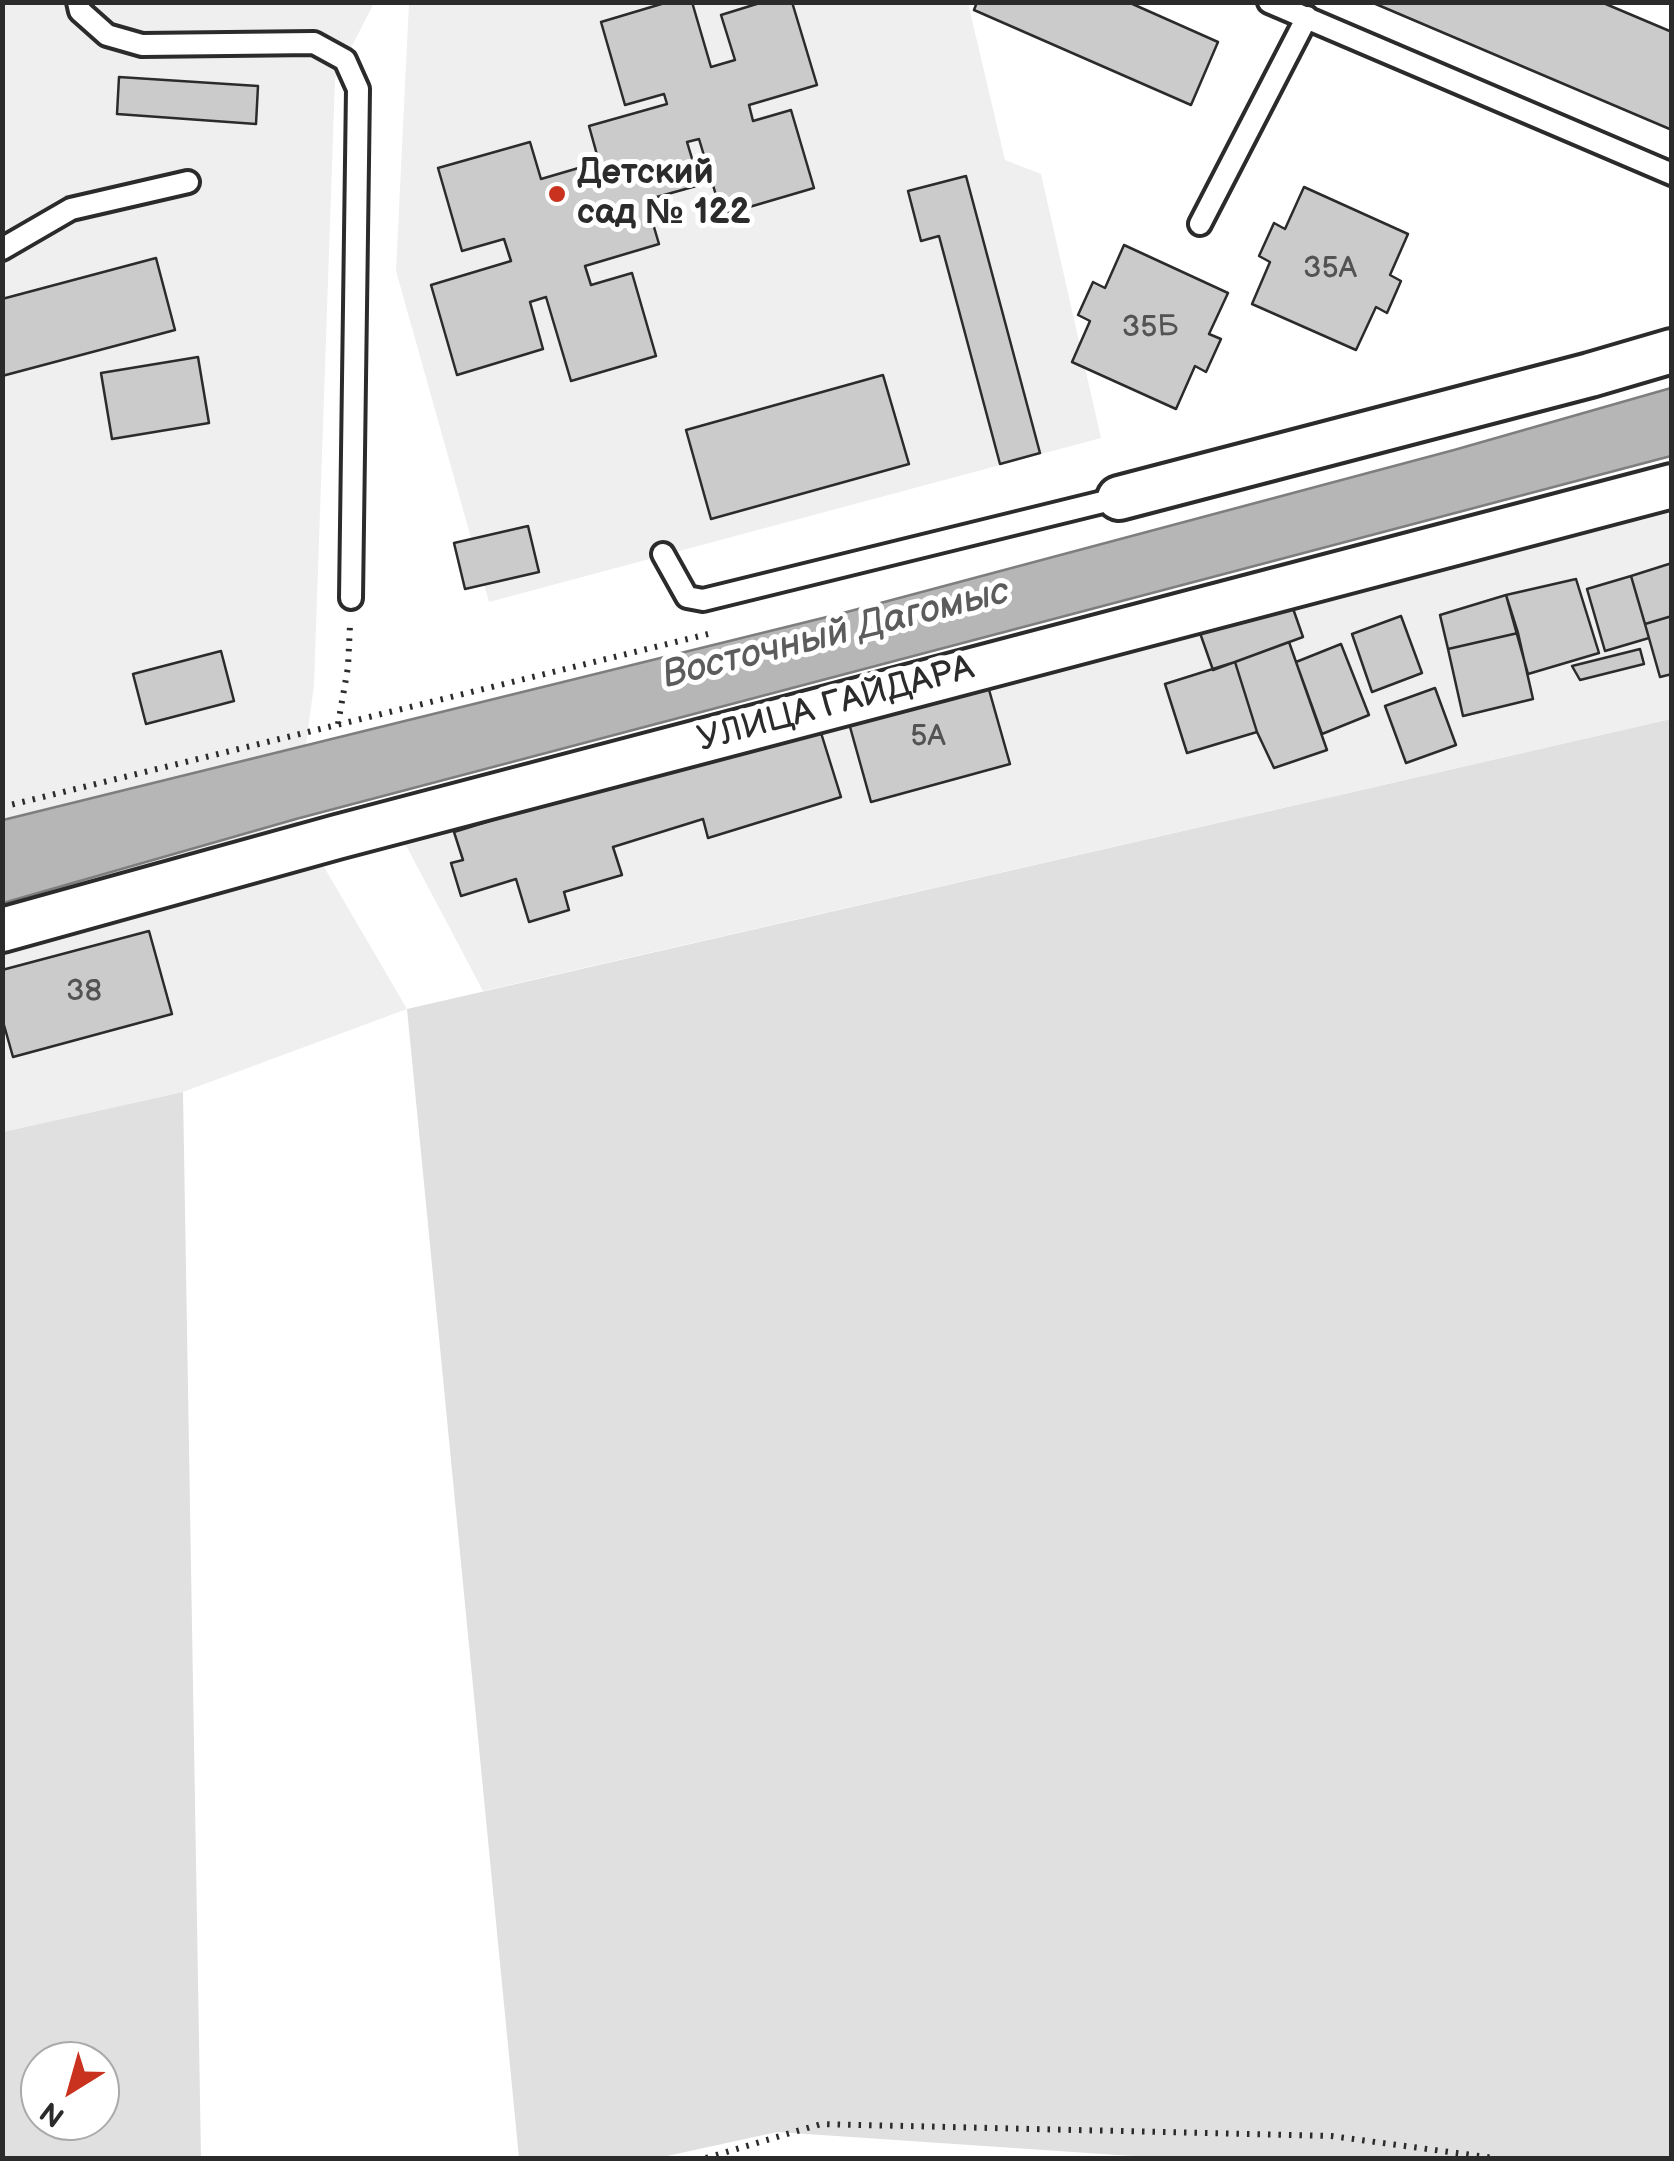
<!DOCTYPE html>
<html>
<head>
<meta charset="utf-8">
<style>
	body { margin:0 }
	#map { position:relative; width:1674px; height:2161px; overflow:hidden; background:#fff; font-family:"Balsamiq Sans",sans-serif }
	canvas { display:block }
	.frame { position:absolute; inset:0; border:5px solid #2b2b2b; pointer-events:none }
	.north { position:absolute; left:20px; top:2041px; width:100px; height:100px; box-sizing:border-box; background:#fff; border:2px solid #aaa; border-radius:50%; rotate:217deg; font-size:28px; font-weight:700; line-height:40px; text-align:center; color:#2b2b2b }
	.north::after { content:''; display:block; margin:auto; width:35px; height:45px; background:#c8321e; clip-path:polygon(50% 0,100% 100%,50% 72%,0 100%) }
</style>
</head>
<body>
<div id="map">
<canvas width="1674" height="2161"></canvas>
<div class="frame"></div>
<div class="north">N</div>
</div>
<script>
const g = document.querySelector('canvas').getContext('2d');
g.lineJoin = 'round';
function fill(path, color) { g.fillStyle = color; g.fill(path, 'evenodd'); }
const toPath = rows => new Path2D(rows.map(r => 'M' + r).join(''));
function trace(path, color, width, dash) { g.strokeStyle = color; g.lineWidth = width; g.lineCap = dash ? 'butt' : 'round'; g.setLineDash(dash || []); g.stroke(path); }
function drawText(font, color, halo, rows, align = 'center') {
  g.font = font + ' "Balsamiq Sans",sans-serif'; g.lineWidth = 10; g.setLineDash([]); g.textBaseline = 'middle'; g.strokeStyle = halo; g.fillStyle = color; for (const [text, x, y, turn = 0] of rows) {
    g.save(); g.translate(x, y); g.rotate((+turn || 0) * Math.PI / 180); g.textAlign = isNaN(turn) ? turn : align; if (halo) g.strokeText(text, 0, 0); g.fillText(text, 0, 0); g.restore();
  }
}
const built = toPath([
	[2,3,374,3,335,79,314,685,296,819,407,1009,183,1092,3,1132],
	[409,3,968,3,1005,160,1041,174,1101,438,489,602,396,271],
	[1671,488,1671,719,483,991,390,815]
]);
const green = toPath([
	[1671,719,1671,2158,1162,2158,777,2132,658,2158,519,2158,407,1009],
	[183,1092,201,2158,3,2158,3,1132],
	[40,2061,100,2061,100,2121,40,2121]
]);
const water = toPath([
	[1671,388,1671,456,296,819,3,903,3,820,843,613,1454,450,1671,388]
]);
const building = toPath([
	[668,2,692,2,711,67,735,60,721,15,763,2,792,2,817,85,749,105,753,121,791,110,814,188,722,215,699,139,687,142,700,185,646,200,659,244,585,266,591,285,632,273,656,356,571,381,546,297,530,302,543,349,457,375,431,285,511,261,504,239,462,251,438,168,530,142,541,179,599,162,589,126,667,104,664,94,625,105,601,22,668,2],
	[977,2,1128,2,1218,42,1191,105,974,10,977,2],
	[1371,2,1601,2,1672,32,1672,130,1371,2],
	[119,77,258,86,256,124,117,114,119,77],
	[966,176,1040,453,1000,464,939,236,921,241,908,191,966,176],
	[1304,187,1408,234,1390,275,1401,281,1387,313,1376,307,1356,350,1252,304,1270,262,1259,256,1274,223,1285,229,1304,187],
	[1124,245,1228,293,1209,334,1221,339,1206,372,1195,366,1176,409,1072,362,1090,321,1078,315,1093,282,1105,288,1124,245],
	[156,258,175,330,2,376,2,299,156,258],
	[198,357,209,423,112,439,101,373,198,357],
	[883,375,909,464,711,519,686,430,883,375],
	[528,526,539,572,465,589,454,543,528,526],
	[1672,563,1672,616,1645,624,1631,576,1672,563],
	[1631,576,1649,638,1605,651,1587,589,1631,576],
	[1576,579,1599,653,1528,674,1506,595,1576,579],
	[1506,595,1518,633,1448,649,1440,615,1506,595],
	[1290,600,1303,637,1213,670,1200,633,1290,600],
	[1401,616,1422,673,1372,692,1352,634,1401,616],
	[1672,616,1672,674,1660,677,1645,624,1672,616],
	[1518,633,1533,699,1463,716,1448,649,1518,633],
	[1289,642,1327,750,1274,768,1257,732,1235,662,1289,642],
	[1341,644,1369,715,1322,734,1296,662,1341,644],
	[1640,649,1644,664,1580,680,1572,666,1640,649],
	[221,651,234,701,146,724,133,674,221,651],
	[1235,662,1257,732,1187,753,1165,684,1235,662],
	[984,672,1010,764,871,802,845,709,984,672],
	[1435,688,1456,745,1406,763,1385,706,1435,688],
	[817,720,841,797,708,838,703,819,613,847,622,875,564,892,569,910,529,922,516,879,461,896,451,863,463,860,454,832,817,720],
	[149,931,172,1014,13,1057,2,1018,2,970,149,931]
]);
const path = toPath([
	[338,724,348,667,350,625],
	[2,807,708,634],
	[706,2158,821,2124,1331,2136,1494,2158]
]);
const lane = toPath([
	[78,2,80,11,107,35,142,45,314,43,345,60,358,89,351,598],
	[1269,2,1672,174],
	[1200,224,1307,17],
	[2,249,71,209,188,182],
	[663,554,687,597,703,600,1119,498]
]);
const street = toPath([
	[1119,498,1590,375,1672,351],
	[2,930,337,837,1672,486]
]);
const markers = [
	[557,194,10,"#c8321e"]
];
const numberNames = [
	["35А",1330,269],
	["35Б",1150,328],
	["5А",928,737],
	["38",84,992]
];
const poiNames = [
	["Детский",577,174],
	["сад № 122",577,214]
];
const streetNames = [
	["УЛИЦА ГАЙДАРА",836,705,-15]
];
const waterNames = [
	["Восточный Дагомыс",836,635,-14]
];
fill(built, '#efefef');
fill(green, '#e0e0e0');
fill(water, '#b6b6b6');
trace(water, '#7e7e7e', 2.5);
fill(building, '#cbcbcb');
trace(building, '#2b2b2b', 2.5);
trace(lane, '#2b2b2b', 28);
trace(street, '#2b2b2b', 50);
trace(path, '#2b2b2b', 6, [2.5, 8]);
trace(lane, '#fff', 20);
trace(street, '#fff', 42);
for (const [x, y, r, color] of markers) { const dot = new Path2D(); dot.arc(x, y, r, 0, 2 * Math.PI); g.fillStyle = color; g.fill(dot); trace(dot, '#fff', 4); }
drawText('30px', '#535353', null, numberNames);
drawText('bold 35px', '#2b2b2b', '#fff', poiNames, 'left');
drawText('35px', '#2b2b2b', '#fff', streetNames);
drawText('italic 38px', '#5c5c5c', '#fff', waterNames);
</script>
</body>
</html>
